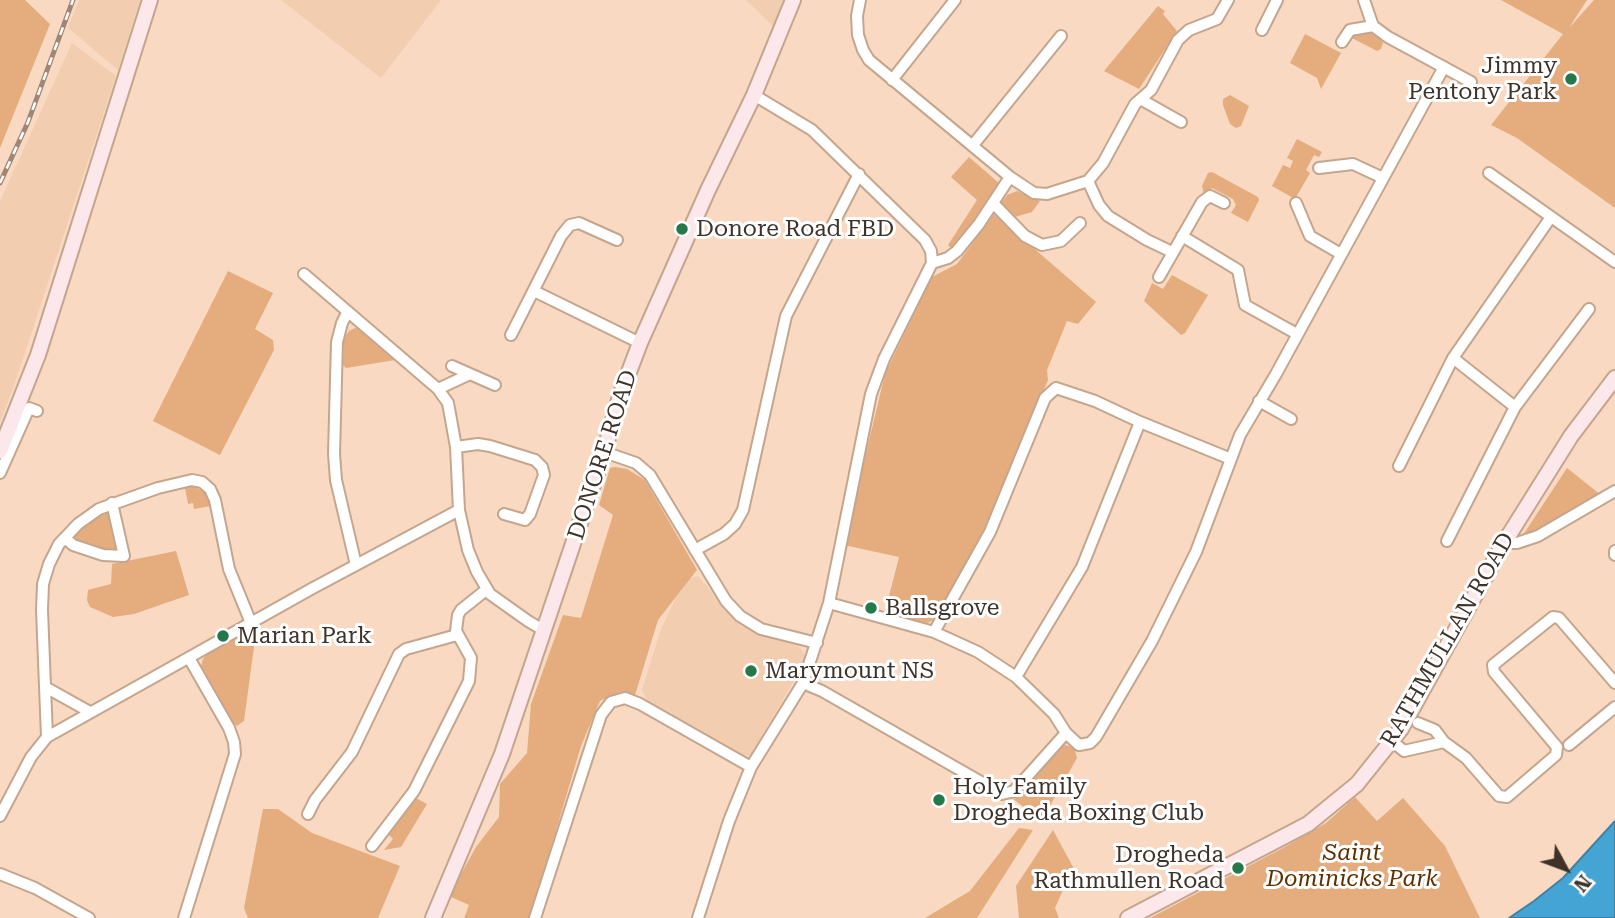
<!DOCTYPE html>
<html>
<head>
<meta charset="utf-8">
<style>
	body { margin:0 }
	#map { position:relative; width:1615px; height:918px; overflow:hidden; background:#f9d9c1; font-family:"Roboto Serif",serif }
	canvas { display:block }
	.north { position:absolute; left:1531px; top:834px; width:70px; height:70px; -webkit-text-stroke:5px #fff; paint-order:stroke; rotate:131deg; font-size:19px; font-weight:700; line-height:28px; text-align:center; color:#3e3229 }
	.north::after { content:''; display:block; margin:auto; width:24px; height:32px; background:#3e3229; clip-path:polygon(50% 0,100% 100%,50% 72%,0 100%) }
</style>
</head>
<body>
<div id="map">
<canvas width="1615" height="918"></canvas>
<div class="north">N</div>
</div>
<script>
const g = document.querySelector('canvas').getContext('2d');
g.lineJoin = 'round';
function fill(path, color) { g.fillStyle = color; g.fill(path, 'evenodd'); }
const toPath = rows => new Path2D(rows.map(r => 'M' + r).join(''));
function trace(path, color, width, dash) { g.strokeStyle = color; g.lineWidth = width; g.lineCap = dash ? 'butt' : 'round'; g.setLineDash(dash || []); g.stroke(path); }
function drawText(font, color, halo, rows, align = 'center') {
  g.font = font + ' "Roboto Serif",serif'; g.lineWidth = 6; g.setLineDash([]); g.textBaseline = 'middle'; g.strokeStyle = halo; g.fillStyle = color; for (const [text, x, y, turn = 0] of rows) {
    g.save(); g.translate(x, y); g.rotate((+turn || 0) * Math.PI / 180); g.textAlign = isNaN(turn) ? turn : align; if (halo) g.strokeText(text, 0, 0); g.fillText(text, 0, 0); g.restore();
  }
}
const built = toPath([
	[79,0,140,0,118,70,68,28],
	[281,0,441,0,381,78],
	[746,0,792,0,780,33],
	[72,43,116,76,14,386,0,422,0,201],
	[698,576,741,626,799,646,806,657,802,667,750,756,741,754,647,700,642,690,661,629,677,596,690,579]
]);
const green = toPath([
	[0,0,25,0,50,24,0,148],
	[1501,0,1587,0,1569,28,1594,0,1615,0,1615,208,1517,138,1491,125,1563,34],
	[1158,6,1165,11,1163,14,1177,31,1139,89,1104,71],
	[1368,31,1380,38,1383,43,1381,49,1377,51,1352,38,1359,32],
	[1305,34,1341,53,1321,89,1317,78,1290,63],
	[1230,95,1249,106,1241,126,1236,128,1230,124,1223,105,1223,99],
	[1297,139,1322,152,1319,157,1314,155,1306,170,1310,173,1295,199,1272,186,1283,165,1290,168,1293,161,1287,158],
	[969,157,1000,184,952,249,948,245,977,200,951,177],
	[1212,172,1258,197,1259,200,1248,222,1231,213,1236,205,1233,199,1212,188,1204,194,1202,186,1208,173],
	[1017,191,1040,201,1032,212,1015,217,1001,203,1007,195],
	[994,214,1096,302,1078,324,1067,321,1047,370,1048,380,991,516,934,620,927,623,885,612,899,557,844,545,885,374,932,277,957,264],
	[228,271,273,293,255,329,273,340,274,350,220,455,153,421],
	[1172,275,1208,295,1185,333,1181,335,1144,301,1152,283,1163,289],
	[355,328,361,329,395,360,346,368,343,365,344,338,349,331],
	[615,467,627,469,645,480,697,570,658,620,635,695,628,694,612,695,600,701,581,746,530,918,464,918,469,905,449,896,476,847,499,817,500,784,527,753,531,704,563,615,581,618,613,515,599,505,610,468],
	[1567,468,1601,495,1544,530,1521,538],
	[194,486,207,494,210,506,194,509,193,503,188,504,185,488],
	[111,511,119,554,74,543,72,538,91,521],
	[176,551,189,595,134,614,113,617,90,607,87,600,88,590,111,584,112,564],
	[251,630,256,632,244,721,237,726,232,721,201,666,203,659,207,654],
	[1064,745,1074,747,1077,758,1042,820,1013,799],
	[414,797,427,804,401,847,384,850,393,839,389,835,389,830],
	[1355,797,1377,821,1403,798,1445,846,1480,918,1150,918,1283,848,1326,823],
	[263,809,278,809,312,833,400,866,378,918,248,918,244,908],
	[1019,828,1033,830,977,918,925,918,970,891],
	[1053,830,1073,867,1055,908,1059,918,1019,918,1016,886]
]);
const water = toPath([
	[1615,821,1615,918,1509,918,1534,901,1563,878,1615,821]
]);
const street = toPath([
	[860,0,857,16,858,35,863,50,869,60,1010,177,1034,193,1047,194,1088,181,1103,163,1135,104,1151,90,1178,40,1189,30,1217,19,1228,0],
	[1364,0,1373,26,1388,37,1471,82],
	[1262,30,1277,0],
	[1342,42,1350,30,1373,26],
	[892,80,955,0],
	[1142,100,1181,122],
	[973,145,1061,36],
	[1319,168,1353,164,1383,178],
	[1489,173,1615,262],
	[1088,181,1099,205,1108,216,1147,240,1172,252],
	[993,203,1025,236,1042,245,1061,241,1080,223],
	[1296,203,1310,236,1341,254],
	[1182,236,1238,270,1245,305,1297,334],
	[932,263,948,258,957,251,979,224,1010,177],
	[304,274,438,389,448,403,456,447,459,510,468,550,477,572,490,594,528,621,545,631],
	[1159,277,1202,202,1210,196,1224,203],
	[534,291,640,343],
	[347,313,342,323,337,342,334,454,336,480,356,565],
	[511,335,561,236,570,225,579,223,617,240],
	[1453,358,1515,407],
	[452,366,470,374],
	[438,389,470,374,495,385],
	[1259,401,1291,419],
	[456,447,478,444,490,446,535,460,542,467,544,475,530,514,525,520,504,514],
	[604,452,636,463,650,475,726,601,740,616,761,629,817,643],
	[1399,466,1453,358,1551,217],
	[0,473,29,408,37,411],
	[65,538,73,545,103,555,124,556,112,503],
	[1447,541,1515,407,1589,309],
	[1504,543,1517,543,1538,536,1615,491],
	[695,550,724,534,735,524,743,510,786,316,859,174],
	[1615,551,1615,555],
	[829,603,934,632,978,652,1016,677,1054,714,1066,733,1079,745,1090,743,1096,737,1152,641,1196,552,1240,435,1276,374,1444,67],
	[934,632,990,532,1045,398,1056,388,1095,401,1140,422,1231,459],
	[1016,677,1082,567,1140,422],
	[803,683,822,691,1002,794,1014,791,1066,733],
	[47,688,90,712],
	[1418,723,1435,730,1444,742],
	[47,737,42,610,43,584,49,564,59,544,78,524,99,509,158,488,192,480,202,482,210,489,215,500,229,569,251,623],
	[1392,741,1404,751,1444,742,1466,758,1499,796,1507,797,1556,755,1557,747,1494,672,1493,665,1553,617,1559,618,1615,683],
	[1569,745,1615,707],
	[308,814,315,800,352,752,399,654,406,649,457,635],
	[0,816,31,757,47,737,313,588,459,510],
	[372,846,414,791,469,681,471,658,456,631,458,615,461,610,486,590],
	[0,874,35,888,89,918],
	[184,918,235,754,234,742,229,728,189,658],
	[535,918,601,715,611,702,625,698,640,704,751,767],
	[698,918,729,821,751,767,803,683,829,603,871,394,884,359,932,263,931,251,925,240,812,130,754,95]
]);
const secondary = toPath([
	[0,451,38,355,150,0],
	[433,918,502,754,604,452,621,393,640,343,708,190,754,95,793,0],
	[1128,918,1308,824,1357,784,1401,729,1504,543,1571,436,1615,378]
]);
const rail = toPath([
	[0,183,28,122,73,0]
]);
const markers = [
	[1571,79,7,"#25784a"],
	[682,229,7,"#25784a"],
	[871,608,7,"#25784a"],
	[223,636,7,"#25784a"],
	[751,671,7,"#25784a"],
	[939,800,7,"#25784a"],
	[1238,868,7,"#25784a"]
];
const poiNames = [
	["Jimmy",1557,66,"right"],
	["Pentony Park",1557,92,"right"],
	["Donore Road FBD",696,229],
	["Ballsgrove",885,608],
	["Marian Park",237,636],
	["Marymount NS",765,671],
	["Holy Family",953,787],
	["Drogheda Boxing Club",953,813],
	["Drogheda",1224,855,"right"],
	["Rathmullen Road",1224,881,"right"]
];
const streetNames = [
	["DONORE ROAD",603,455,-72],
	["RATHMULLAN ROAD",1448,640,-60]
];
const parkNames = [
	["Saint",1352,853],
	["Dominicks Park",1352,879]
];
fill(built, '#f2cdb0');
fill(green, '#e5ac7e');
fill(water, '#44a5d5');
trace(water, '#4282a1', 2);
trace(street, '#c4a68e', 14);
trace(secondary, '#c4a68e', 18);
trace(street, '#fff', 10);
trace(secondary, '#fce8ea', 14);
trace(rail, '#9e8777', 5);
trace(rail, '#fff', 2.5, [8]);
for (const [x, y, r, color] of markers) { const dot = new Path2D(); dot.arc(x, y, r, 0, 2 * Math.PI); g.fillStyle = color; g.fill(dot); trace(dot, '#fff', 2.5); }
drawText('23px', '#3e3229', '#fff', poiNames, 'left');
drawText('23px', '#3e3229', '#fff', streetNames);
drawText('italic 23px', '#5d3000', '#fff', parkNames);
</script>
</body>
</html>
